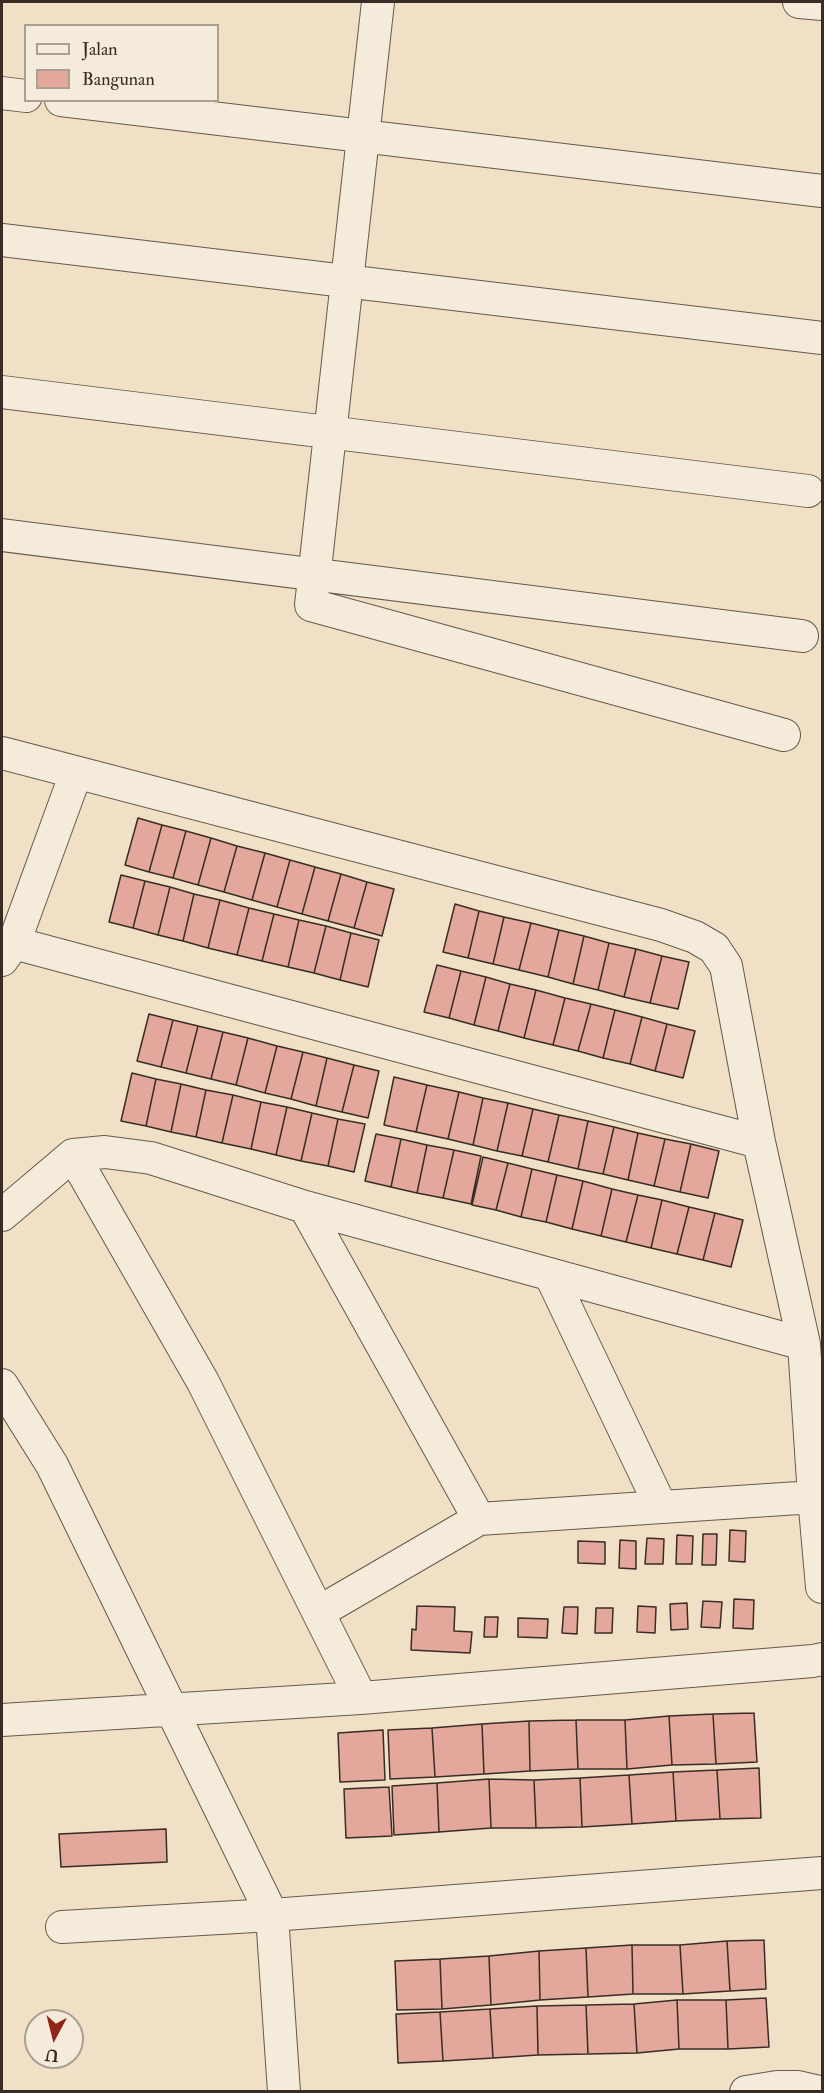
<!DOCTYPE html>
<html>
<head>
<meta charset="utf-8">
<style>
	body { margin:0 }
	#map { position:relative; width:824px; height:2093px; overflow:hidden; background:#f0e0c6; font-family:"IM FELL Double Pica",serif }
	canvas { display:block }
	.frame { position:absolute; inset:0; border:3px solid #392c24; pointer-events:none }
	.legend { position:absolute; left:24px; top:24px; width:195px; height:78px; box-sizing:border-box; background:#f5ebda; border:2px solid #aa9f91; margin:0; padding:8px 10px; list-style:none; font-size:18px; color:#392c24 }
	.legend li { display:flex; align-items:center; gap:12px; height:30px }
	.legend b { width:30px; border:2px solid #aa9f91 }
	.north { position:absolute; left:24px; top:2009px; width:60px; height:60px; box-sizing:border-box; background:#f5ebda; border:2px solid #aa9f91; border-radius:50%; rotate:187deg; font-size:16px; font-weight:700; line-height:24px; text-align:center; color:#392c24 }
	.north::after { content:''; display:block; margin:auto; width:21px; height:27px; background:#8f2418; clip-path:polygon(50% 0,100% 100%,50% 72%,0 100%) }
</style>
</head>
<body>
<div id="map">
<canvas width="824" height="2093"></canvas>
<div class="frame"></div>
<ul class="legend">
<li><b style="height:8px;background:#f5ebda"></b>Jalan</li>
<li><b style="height:16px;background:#e3a89b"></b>Bangunan</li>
</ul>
<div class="north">U</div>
</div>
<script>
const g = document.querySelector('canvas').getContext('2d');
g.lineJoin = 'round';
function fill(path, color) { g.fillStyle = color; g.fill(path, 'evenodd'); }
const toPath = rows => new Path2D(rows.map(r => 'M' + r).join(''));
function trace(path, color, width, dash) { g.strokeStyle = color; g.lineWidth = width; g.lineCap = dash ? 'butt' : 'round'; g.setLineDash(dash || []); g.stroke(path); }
const building = toPath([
	[138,818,162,825,149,872,125,865,138,818],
	[162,825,186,831,173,878,149,872,162,825],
	[186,831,211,838,198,885,173,878,186,831],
	[211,838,237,846,224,892,198,885,211,838],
	[237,846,265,853,252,900,224,892,237,846],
	[265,853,290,860,277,907,252,900,265,853],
	[290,860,315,867,302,914,277,907,290,860],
	[315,867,341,874,328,921,302,914,315,867],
	[341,874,367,882,354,928,328,921,341,874],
	[121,875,145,881,133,928,109,922,121,875],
	[145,881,170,887,158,935,133,928,145,881],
	[367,882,394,889,382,936,354,928,367,882],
	[170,887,194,894,183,941,158,935,170,887],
	[194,894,220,900,208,948,183,941,194,894],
	[220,900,249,908,237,955,208,948,220,900],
	[455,904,479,911,468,958,443,952,455,904],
	[249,908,274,914,262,961,237,955,249,908],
	[479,911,504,917,493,964,468,958,479,911],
	[274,914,299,920,288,967,262,961,274,914],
	[504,917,531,923,519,970,493,964,504,917],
	[299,920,326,926,314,973,288,967,299,920],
	[531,923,559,930,548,977,519,970,531,923],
	[326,926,351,933,340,980,314,973,326,926],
	[559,930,584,936,573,984,548,977,559,930],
	[351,933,379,940,368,987,340,980,351,933],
	[584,936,609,943,598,990,573,984,584,936],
	[609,943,636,949,624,997,598,990,609,943],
	[636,949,662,956,650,1003,624,997,636,949],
	[662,956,689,962,678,1009,650,1003,662,956],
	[437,965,461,971,449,1018,424,1012,437,965],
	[461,971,486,977,474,1025,449,1018,461,971],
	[486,977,510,984,498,1031,474,1025,486,977],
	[510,984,536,990,524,1038,498,1031,510,984],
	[536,990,565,998,553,1045,524,1038,536,990],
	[565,998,591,1004,578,1051,553,1045,565,998],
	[591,1004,615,1010,603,1058,578,1051,591,1004],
	[615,1010,642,1017,630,1064,603,1058,615,1010],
	[149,1014,173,1020,161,1067,137,1061,149,1014],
	[642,1017,667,1024,655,1071,630,1064,642,1017],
	[173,1020,198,1026,186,1073,161,1067,173,1020],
	[667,1024,695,1031,683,1078,655,1071,667,1024],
	[198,1026,223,1032,211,1079,186,1073,198,1026],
	[223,1032,248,1038,236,1085,211,1079,223,1032],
	[248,1038,277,1046,265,1093,236,1085,248,1038],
	[277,1046,303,1052,291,1099,265,1093,277,1046],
	[303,1052,327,1058,316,1106,291,1099,303,1052],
	[327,1058,354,1065,342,1112,316,1106,327,1058],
	[354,1065,379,1071,368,1118,342,1112,354,1065],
	[132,1073,156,1079,146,1126,121,1121,132,1073],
	[394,1077,427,1085,416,1132,384,1125,394,1077],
	[156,1079,181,1084,171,1132,146,1126,156,1079],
	[181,1084,206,1090,196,1137,171,1132,181,1084],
	[427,1085,459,1092,448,1139,416,1132,427,1085],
	[206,1090,233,1095,222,1143,196,1137,206,1090],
	[459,1092,483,1098,473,1145,448,1139,459,1092],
	[233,1095,261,1102,251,1149,222,1143,233,1095],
	[483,1098,508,1103,497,1151,473,1145,483,1098],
	[261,1102,287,1107,276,1155,251,1149,261,1102],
	[508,1103,533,1109,522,1156,497,1151,508,1103],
	[287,1107,312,1113,301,1161,276,1155,287,1107],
	[533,1109,559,1115,548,1162,522,1156,533,1109],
	[312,1113,338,1119,328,1166,301,1161,312,1113],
	[559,1115,588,1121,578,1169,548,1162,559,1115],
	[338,1119,365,1124,354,1172,328,1166,338,1119],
	[588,1121,614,1127,603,1174,578,1169,588,1121],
	[614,1127,638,1133,628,1180,603,1174,614,1127],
	[638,1133,665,1139,654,1186,628,1180,638,1133],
	[376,1134,401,1139,391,1187,365,1181,376,1134],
	[401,1139,427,1145,417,1193,391,1187,401,1139],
	[665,1139,691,1144,680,1192,654,1186,665,1139],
	[691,1144,719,1151,708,1198,680,1192,691,1144],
	[427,1145,454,1150,443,1198,417,1193,427,1145],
	[454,1150,481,1156,471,1204,443,1198,454,1150],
	[483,1157,508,1163,496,1210,472,1205,483,1157],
	[508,1163,532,1169,521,1217,496,1210,508,1163],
	[532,1169,557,1175,546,1222,521,1217,532,1169],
	[557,1175,583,1181,572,1229,546,1222,557,1175],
	[583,1181,612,1189,601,1236,572,1229,583,1181],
	[612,1189,638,1195,626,1242,601,1236,612,1189],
	[638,1195,662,1200,651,1248,626,1242,638,1195],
	[662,1200,689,1207,677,1254,651,1248,662,1200],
	[689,1207,715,1213,703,1260,677,1254,689,1207],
	[715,1213,743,1220,731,1267,703,1260,715,1213],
	[730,1530,746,1531,745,1562,729,1561,730,1530],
	[703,1534,717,1534,716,1565,702,1565,703,1534],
	[677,1535,693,1536,692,1564,676,1564,677,1535],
	[647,1538,664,1539,663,1564,645,1564,647,1538],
	[620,1540,636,1541,636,1569,619,1568,620,1540],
	[578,1541,605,1542,605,1564,578,1563,578,1541],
	[734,1599,754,1600,753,1629,733,1628,734,1599],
	[703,1601,722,1602,720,1628,701,1627,703,1601],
	[687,1603,688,1629,671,1630,670,1604,687,1603],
	[417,1606,455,1607,454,1631,472,1632,470,1653,411,1650,412,1629,416,1630,417,1606],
	[638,1606,656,1607,655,1633,637,1632,638,1606],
	[564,1607,578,1607,577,1634,562,1633,564,1607],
	[596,1608,613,1608,612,1633,595,1633,596,1608],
	[485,1617,498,1617,497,1637,484,1637,485,1617],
	[518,1618,548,1619,547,1638,518,1637,518,1618],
	[754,1713,757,1762,716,1764,713,1714,754,1713],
	[713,1714,716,1764,672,1765,669,1716,713,1714],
	[669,1716,672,1765,627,1769,625,1720,669,1716],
	[576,1720,578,1769,530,1771,529,1721,576,1720],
	[576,1720,625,1720,627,1769,578,1769,576,1720],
	[529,1721,530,1771,484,1774,482,1724,529,1721],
	[482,1724,484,1774,435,1777,432,1728,482,1724],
	[432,1728,435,1777,390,1779,388,1730,432,1728],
	[383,1730,385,1780,340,1782,338,1733,383,1730],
	[759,1768,761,1818,720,1819,717,1770,759,1768],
	[717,1770,720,1819,676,1821,673,1772,717,1770],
	[673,1772,676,1821,632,1824,629,1775,673,1772],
	[629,1775,632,1824,582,1827,580,1778,629,1775],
	[580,1778,582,1827,536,1828,534,1780,580,1778],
	[489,1779,534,1780,536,1828,491,1828,489,1779],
	[489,1779,491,1828,439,1832,437,1783,489,1779],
	[437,1783,439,1832,394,1835,392,1786,437,1783],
	[389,1787,392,1836,346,1838,344,1789,389,1787],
	[166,1829,167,1862,61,1867,59,1834,166,1829],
	[764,1940,766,1989,730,1991,727,1941,764,1940],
	[727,1941,730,1991,683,1994,680,1945,727,1941],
	[632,1945,633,1994,588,1997,586,1948,632,1945],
	[632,1945,680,1945,683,1994,633,1994,632,1945],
	[586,1948,588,1997,540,2000,539,1951,586,1948],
	[539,1951,540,2000,491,2005,489,1956,539,1951],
	[489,1956,491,2005,442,2009,440,1959,489,1956],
	[440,1959,442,2009,397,2010,395,1961,440,1959],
	[766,1998,769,2047,728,2049,726,2000,766,1998],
	[677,2000,679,2049,637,2053,634,2004,677,2000],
	[677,2000,726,2000,728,2049,679,2049,677,2000],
	[634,2004,637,2053,588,2054,586,2005,634,2004],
	[586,2005,588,2054,538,2055,537,2006,586,2005],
	[537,2006,538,2055,493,2058,490,2009,537,2006],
	[490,2009,493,2058,443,2061,440,2012,490,2009],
	[440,2012,443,2061,398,2063,396,2014,440,2012]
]);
const street = toPath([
	[378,2,311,605,784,735],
	[799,2,822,4],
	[2,93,26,96],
	[61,100,822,191],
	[2,240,822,338],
	[2,392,808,491],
	[2,535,802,636],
	[2,753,661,925,695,937,714,948,726,966,759,1142,804,1344,814,1497,822,1587],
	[14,943,759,1142],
	[2,960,14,943,76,773],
	[73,1155,203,1382,361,1698],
	[305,1207,479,1519],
	[2,1215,73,1155,105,1152,151,1158,305,1207,804,1344],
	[550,1274,661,1507],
	[2,1385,52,1465,272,1915,284,2092],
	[319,1612,479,1519,814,1497],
	[2,1720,361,1698,813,1661,822,1659],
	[62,1927,272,1915,822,1873],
	[746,2092,777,2087,798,2087,820,2092]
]);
fill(building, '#e3a89b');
trace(building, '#392c24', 1.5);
trace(street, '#67594c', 34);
trace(street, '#f5ebda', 32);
</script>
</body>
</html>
